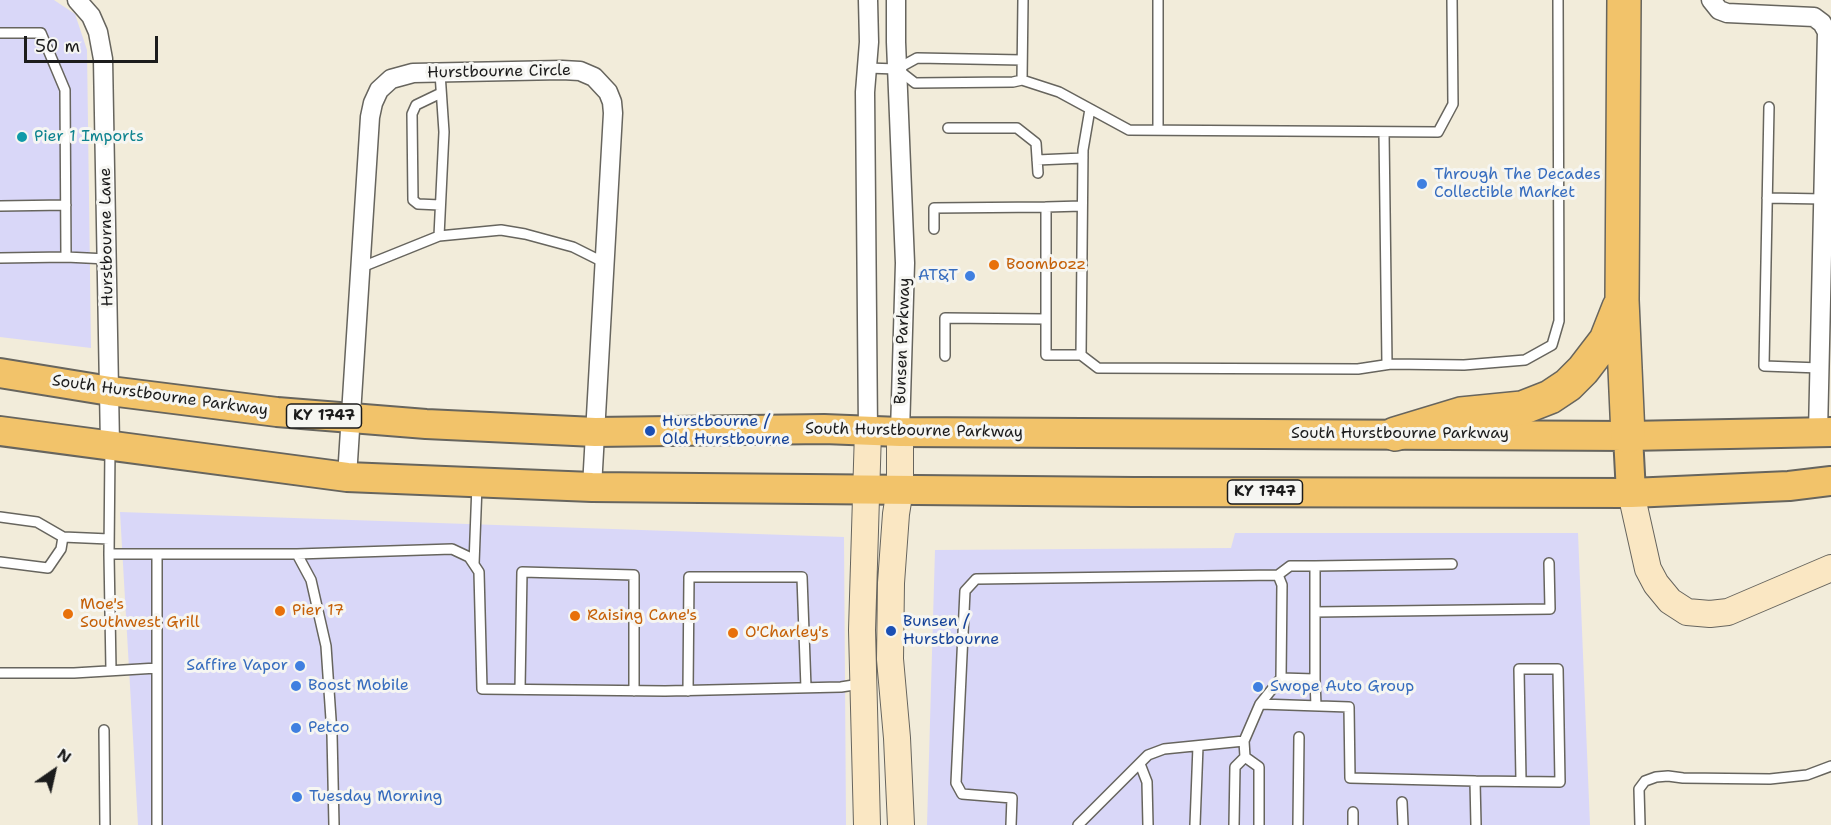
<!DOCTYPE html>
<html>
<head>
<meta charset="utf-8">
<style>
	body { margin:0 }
	#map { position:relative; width:1831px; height:825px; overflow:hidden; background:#f2ecda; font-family:"Shantell Sans",sans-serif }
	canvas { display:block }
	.north { position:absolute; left:24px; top:741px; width:60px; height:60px; -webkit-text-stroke:4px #f6f6f2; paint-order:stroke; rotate:34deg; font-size:16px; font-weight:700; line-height:24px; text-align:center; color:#1c1c1c }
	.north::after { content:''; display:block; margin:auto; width:21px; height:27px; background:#1c1c1c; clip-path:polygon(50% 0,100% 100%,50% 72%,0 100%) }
	.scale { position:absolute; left:24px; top:36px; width:134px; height:27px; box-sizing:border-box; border:3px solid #1c1c1c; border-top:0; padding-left:8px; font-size:18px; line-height:21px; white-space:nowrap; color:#1c1c1c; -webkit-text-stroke:4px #f6f6f2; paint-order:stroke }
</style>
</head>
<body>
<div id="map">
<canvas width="1831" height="825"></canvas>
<div class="north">N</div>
<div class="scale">50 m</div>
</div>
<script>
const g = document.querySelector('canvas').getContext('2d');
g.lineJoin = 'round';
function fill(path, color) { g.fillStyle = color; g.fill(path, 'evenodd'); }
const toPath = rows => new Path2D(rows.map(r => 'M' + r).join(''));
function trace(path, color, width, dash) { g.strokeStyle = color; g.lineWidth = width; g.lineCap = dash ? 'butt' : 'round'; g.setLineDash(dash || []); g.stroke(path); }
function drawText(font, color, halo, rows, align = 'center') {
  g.font = font + ' "Shantell Sans",sans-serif'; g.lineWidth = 6; g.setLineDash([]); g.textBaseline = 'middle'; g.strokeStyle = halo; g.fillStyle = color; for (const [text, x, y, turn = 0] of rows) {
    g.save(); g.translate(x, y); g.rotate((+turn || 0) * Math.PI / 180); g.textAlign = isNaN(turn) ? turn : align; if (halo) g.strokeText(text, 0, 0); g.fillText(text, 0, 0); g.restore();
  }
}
const built = toPath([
	[0,0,54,0,75,14,87,50,91,348,0,337],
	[120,512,844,537,846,825,138,825],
	[1235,533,1578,533,1590,825,927,825,935,550,1231,548]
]);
const lane = toPath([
	[0,33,41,33,65,90,66,257,107,259],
	[867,68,897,69,917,58,1022,60],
	[897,69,915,83,1013,82,1022,80,1059,92,1129,130,1438,132,1453,104,1452,0],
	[1022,80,1023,0],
	[1769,107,1764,366,1820,368],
	[1090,109,1083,150,1081,355,1098,368,1358,369,1391,364,1464,365,1525,360,1552,345,1559,321,1558,0],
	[948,128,1017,128,1036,143,1038,173],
	[1158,130,1158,0],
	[1384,132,1387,364],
	[1037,160,1083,158],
	[1767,198,1824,199],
	[440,205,418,204,413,200,412,114,416,105,441,93],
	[0,206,66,205],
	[934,229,934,208,1046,207],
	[439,236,501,230,525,234,573,247,605,263],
	[0,258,66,257],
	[362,267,439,236,444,132,440,73],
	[1081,355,1046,355,1046,207,1082,206],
	[945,356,945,318,1046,319],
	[110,448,109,554,297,554,311,580,326,646,332,734,334,825],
	[0,517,37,522,63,537,109,539],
	[109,554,111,670],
	[157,554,157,825],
	[297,554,452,549,469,557,479,572,482,689,665,691,841,687,860,684],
	[0,562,48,568,61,549,63,537],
	[474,564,477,485],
	[1315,566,1452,564],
	[1278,575,1290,566,1315,566,1315,679],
	[1315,612,1550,609,1549,563],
	[0,673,74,673,157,668],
	[1281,678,1315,679,1316,706],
	[520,689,522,572,634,575,634,691],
	[688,691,689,577,802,577,806,688],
	[1260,704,1349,707,1350,778,1475,781,1476,825],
	[104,730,105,825],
	[1245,757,1259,767,1259,825],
	[1140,764,1147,782,1148,825],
	[1475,781,1560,782,1558,669,1519,669,1521,780],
	[1402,802,1403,825],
	[1011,825,1012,798,962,794,956,783,965,591,976,579,1278,575,1282,585,1281,678,1260,704,1244,741,1164,749,1148,755,1078,825],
	[1195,825,1198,746],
	[1234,825,1235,767,1245,757,1244,741],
	[1298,825,1299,737],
	[1353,825,1353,812],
	[1640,825,1639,789,1645,781,1656,777,1668,776,1683,778,1770,779,1807,775,1831,766]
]);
const street = toPath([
	[77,0,91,16,98,32,103,59,110,445],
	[896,0,896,42,905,263,900,432],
	[1711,0,1719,10,1727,13,1814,17,1822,23,1827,32,1818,433],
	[868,431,865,92,869,42,868,0],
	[347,477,370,117,373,103,379,90,391,79,413,73,562,70,580,71,594,77,608,92,612,102,613,113,592,487]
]);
const secondary = toPath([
	[900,432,900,489,896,514,891,583,890,659,897,738,901,825],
	[1631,493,1648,569,1656,584,1670,601,1687,612,1710,614,1728,612,1831,568],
	[867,825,862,630,868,431]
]);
const primary = toPath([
	[0,373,110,391,277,412,426,424,595,432,824,429,900,432,1628,436,1831,432],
	[0,431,347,477,592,487,1134,492,1631,493,1789,486,1831,481],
	[1628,436,1631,493]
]);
const highway = toPath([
	[1624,0,1622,300,1628,436],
	[1395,434,1461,414,1522,408,1550,397,1568,385,1583,370,1606,340,1619,307]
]);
const markers = [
	[22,137,6,"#0f9aa8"],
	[1422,184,6,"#3f7fe0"],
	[994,265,6,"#e8710a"],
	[970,276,6,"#3f7fe0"],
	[650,431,6,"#1a4fb4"],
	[280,611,6,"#e8710a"],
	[68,614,6,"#e8710a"],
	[575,616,6,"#e8710a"],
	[891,631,6,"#1a4fb4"],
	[733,633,6,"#e8710a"],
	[300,666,6,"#3f7fe0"],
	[296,686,6,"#3f7fe0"],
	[1258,687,6,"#3f7fe0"],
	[296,728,6,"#3f7fe0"],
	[297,797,6,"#3f7fe0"]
];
const shields = [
	[324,416,75],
	[1265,492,75]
];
const shieldNames = [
	["KY 1747",324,416],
	["KY 1747",1265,492]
];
const streetNames = [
	["Hurstbourne Circle",499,72,-1],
	["Hurstbourne Lane",107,237,-91],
	["Bunsen Parkway",903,341,-88],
	["South Hurstbourne Parkway",160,396,8],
	["South Hurstbourne Parkway",914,431,1],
	["South Hurstbourne Parkway",1400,434]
];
const cultureNames = [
	["Pier 1 Imports",34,137]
];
const shopNames = [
	["Through The Decades",1434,175],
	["Collectible Market",1434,193],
	["AT&T",958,276,"right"],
	["Saffire Vapor",288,666,"right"],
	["Boost Mobile",308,686],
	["Swope Auto Group",1270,687],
	["Petco",308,728],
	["Tuesday Morning",309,797]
];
const foodNames = [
	["Boombozz",1006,265],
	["Moe's",80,605],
	["Southwest Grill",80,623],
	["Pier 17",292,611],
	["Raising Cane's",587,616],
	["O'Charley's",745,633]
];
const transitNames = [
	["Hurstbourne /",662,422],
	["Old Hurstbourne",662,440],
	["Bunsen /",903,622],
	["Hurstbourne",903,640]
];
fill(built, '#d9d7f8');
trace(lane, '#67655e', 12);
trace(street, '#67655e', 21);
trace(secondary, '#67655e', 28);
trace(primary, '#67655e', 32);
trace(highway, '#67655e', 36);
trace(lane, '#fff', 9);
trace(street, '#fff', 18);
trace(secondary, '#fae7c3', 26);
trace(primary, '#f2c36a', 28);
trace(highway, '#f2c36a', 33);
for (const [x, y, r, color] of markers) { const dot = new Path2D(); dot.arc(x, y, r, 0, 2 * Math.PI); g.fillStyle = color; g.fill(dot); trace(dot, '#f6f6f2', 2); }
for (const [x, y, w] of shields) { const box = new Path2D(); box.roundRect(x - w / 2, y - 12, w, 24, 4.5); g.fillStyle = '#f6f6f2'; g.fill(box); trace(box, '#1c1c1c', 1.5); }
drawText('bold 15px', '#1c1c1c', null, shieldNames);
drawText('16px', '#1c1c1c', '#f6f6f2', streetNames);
drawText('16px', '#0d838f', '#f6f6f2', cultureNames, 'left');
drawText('16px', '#366cbe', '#f6f6f2', shopNames, 'left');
drawText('16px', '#c56008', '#f6f6f2', foodNames, 'left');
drawText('16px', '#164399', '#f6f6f2', transitNames, 'left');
</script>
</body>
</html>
